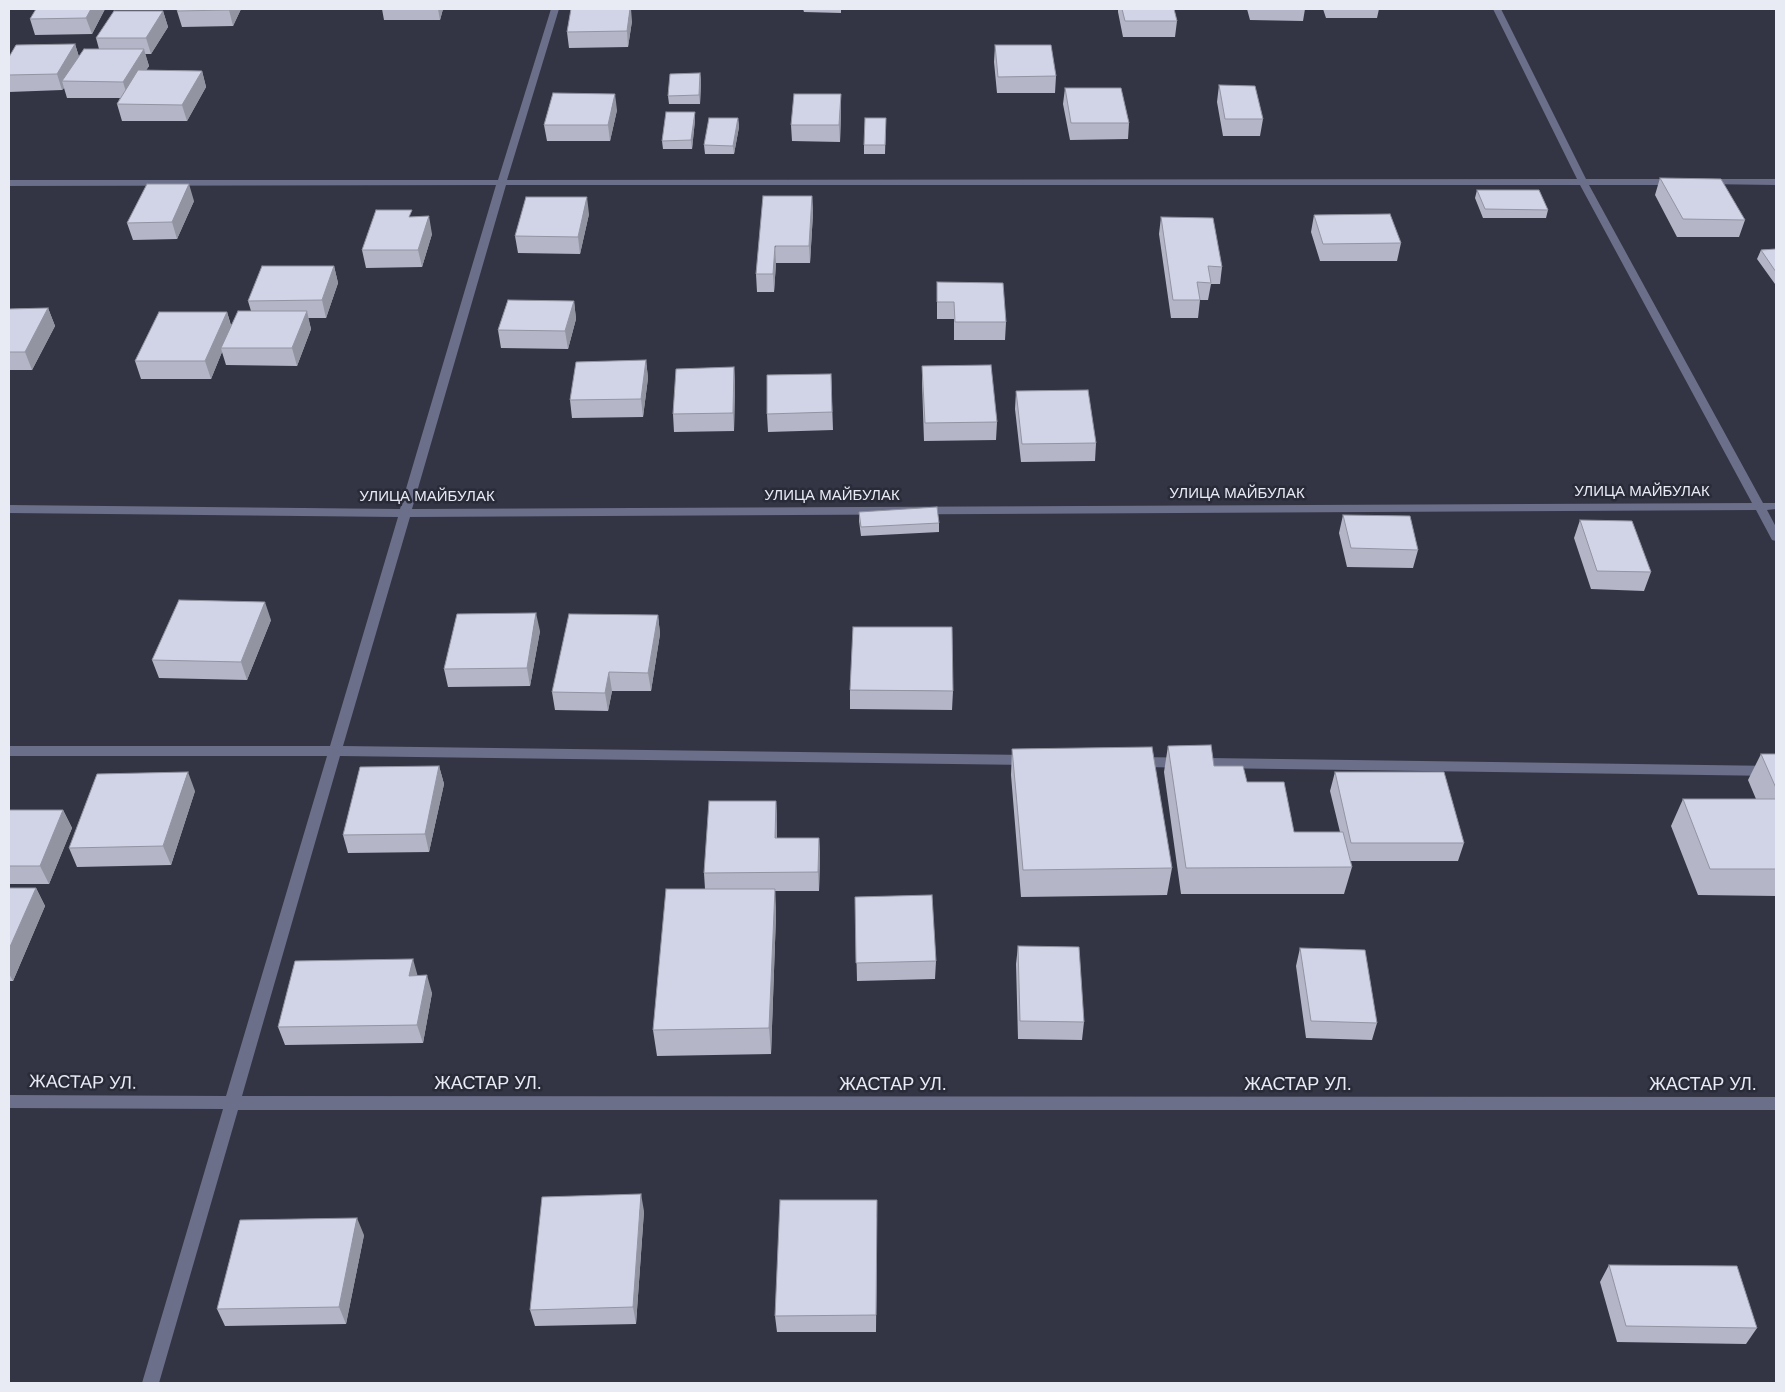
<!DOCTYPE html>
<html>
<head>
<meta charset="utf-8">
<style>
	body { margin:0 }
	#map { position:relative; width:1785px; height:1392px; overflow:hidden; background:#333544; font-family:Helvetica,sans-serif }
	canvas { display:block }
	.frame { position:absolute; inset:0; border:10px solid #e8eaf4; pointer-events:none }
</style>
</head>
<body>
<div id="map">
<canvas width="1785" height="1392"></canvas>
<div class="frame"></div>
</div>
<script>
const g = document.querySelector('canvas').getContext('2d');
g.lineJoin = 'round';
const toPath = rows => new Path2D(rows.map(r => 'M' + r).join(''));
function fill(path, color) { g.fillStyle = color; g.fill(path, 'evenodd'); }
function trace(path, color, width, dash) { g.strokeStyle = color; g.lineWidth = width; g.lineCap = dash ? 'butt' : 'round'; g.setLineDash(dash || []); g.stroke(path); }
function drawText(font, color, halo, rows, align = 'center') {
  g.font = font + ' Helvetica,sans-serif'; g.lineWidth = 5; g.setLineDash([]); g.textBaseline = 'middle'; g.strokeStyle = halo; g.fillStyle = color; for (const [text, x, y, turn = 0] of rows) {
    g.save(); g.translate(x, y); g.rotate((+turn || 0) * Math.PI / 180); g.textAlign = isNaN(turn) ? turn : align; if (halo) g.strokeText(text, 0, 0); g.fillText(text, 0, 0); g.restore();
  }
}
const minor = toPath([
	[551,9,559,9,507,180,1577,179,1493,9,1501,9,1586,179,1676,179,1681,182,1676,185,1589,185,1763,503,1776,503,1776,509,1767,510,1776,527,1776,541,1772,540,1756,510,410,517,343,746,1029,755,1034,757,1035,760,1034,763,1029,765,340,756,242,1096,1776,1097,1776,1110,238,1110,159,1383,142,1383,223,1109,9,1108,9,1095,226,1096,327,756,9,756,9,746,330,746,398,517,9,513,9,505,400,509,496,185,9,186,9,180,498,180,551,9],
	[506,185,1580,185,1752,503,412,509,506,185],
	[1706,179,1776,179,1776,185,1703,184,1701,182,1706,179],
	[1139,757,1776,766,1776,776,1139,767,1134,765,1133,762,1134,759,1139,757]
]);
const wall = toPath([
	[105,9,92,34,35,35,30,19],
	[178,9,241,9,233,26,182,27,177,11],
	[382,9,443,9,440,20,384,20],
	[803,9,841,9,841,13,804,12],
	[1118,9,1174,9,1177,21,1175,37,1123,37,1118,12],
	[1247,9,1305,9,1303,21,1250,20],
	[1323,9,1379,9,1377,18,1326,18],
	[163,11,168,27,151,54,145,54,149,66,146,70,202,71,206,87,187,121,122,121,117,104,120,98,67,98,64,88,62,90,9,92,9,57,75,44,79,57,99,49,96,38],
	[632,21,628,47,569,48,567,32],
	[995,45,1056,76,1055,93,997,93,994,62],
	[700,73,701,81,700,104,669,104,668,96],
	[1219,85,1263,119,1260,136,1223,136,1217,102],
	[1065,88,1129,123,1128,139,1070,140,1063,104],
	[617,110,610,141,547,141,544,125],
	[841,111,840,142,792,141,791,125],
	[738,118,739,127,734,154,705,154,704,145],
	[886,118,885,154,864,154,864,145],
	[695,120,692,149,663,149,662,141],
	[1660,178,1745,220,1739,237,1677,237,1655,195],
	[1477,190,1548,210,1546,218,1483,218,1475,198],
	[812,196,813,213,810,263,776,263,774,292,757,292,756,274],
	[194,201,177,239,133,240,127,223],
	[589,214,580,254,518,253,515,236],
	[1314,215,1401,243,1397,261,1320,261,1311,232],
	[413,217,432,234,422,267,366,268,362,250],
	[1161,217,1222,267,1220,284,1211,284,1208,300,1200,300,1198,318,1171,318,1159,234],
	[1776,249,1776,284,1775,284,1757,259,1761,250],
	[334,266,338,283,326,318,308,318,311,329,297,366,226,365,222,352,211,379,141,379,135,361,227,312,231,325,251,311,248,301],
	[937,282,1006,322,1005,340,954,340,954,319,937,319],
	[574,301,576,319,568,349,501,348,498,330],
	[48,308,55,326,32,370,9,370,9,309],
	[646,360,648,378,643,417,572,418,570,400],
	[922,366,997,422,996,440,924,441,922,384],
	[734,367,735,385,734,431,674,432,673,414],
	[831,374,833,430,768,432,767,414],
	[1016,391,1096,443,1095,461,1021,462,1015,409],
	[859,512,939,523,939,532,861,536,859,521],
	[1343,515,1418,550,1413,568,1347,567,1339,533],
	[1580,520,1651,572,1644,591,1591,589,1574,538],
	[658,615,660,634,651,691,612,691,608,711,555,710,552,692],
	[271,620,247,680,159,678,152,660],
	[540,631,530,686,448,687,444,669],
	[850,690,953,691,952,710,850,709],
	[1168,746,1214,766,1247,782,1294,832,1340,832,1330,791,1335,772,1464,843,1458,861,1350,861,1352,867,1344,894,1181,894,1164,772],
	[1012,749,1172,868,1167,895,1021,897,1011,775],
	[1761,754,1776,754,1776,896,1698,895,1671,826,1683,799,1756,799,1748,780],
	[439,766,444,784,429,852,348,853,343,835],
	[195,791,171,865,77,867,69,848],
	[776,801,777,819,777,838,819,838,820,856,819,891,775,891,776,915,771,1054,657,1056,653,1030,705,889,704,873],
	[9,810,63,810,72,828,49,884,9,884],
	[9,888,36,888,45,906,13,981,9,981],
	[855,897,936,961,935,979,857,981],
	[1018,946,1084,1022,1082,1040,1018,1039,1016,964],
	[1300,948,1377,1023,1372,1040,1306,1038,1296,966],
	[417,975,432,993,423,1043,285,1045,278,1027],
	[644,1211,636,1324,535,1326,530,1310],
	[877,1217,876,1332,777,1332,775,1316],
	[364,1235,346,1324,225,1326,217,1309],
	[1609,1265,1757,1328,1746,1344,1617,1342,1600,1282]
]);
const shadedWall = toPath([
	[91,9,105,9,92,34,86,18],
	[229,9,241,9,233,26,229,10],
	[438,9,443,9,440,20],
	[630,9,631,9,632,21,628,47,627,31],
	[163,11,168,27,151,54,146,38],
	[75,44,80,60,62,81,64,88,62,90,57,74],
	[144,49,149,66,128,98,123,82],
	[202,71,206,87,187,121,182,105],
	[700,73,701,81,700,104,699,95],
	[615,94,617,110,610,141,608,125],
	[841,94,841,111,840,142,839,125],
	[695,112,695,120,692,149,691,140],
	[738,118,739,127,734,154,733,146],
	[189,184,194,201,177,239,172,222],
	[812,196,813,213,810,263,809,246],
	[587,197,589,214,580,254,578,237],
	[429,216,432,234,422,267,418,250],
	[775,246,776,263,774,292,773,274],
	[334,266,338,283,326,318,322,300],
	[574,301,576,319,568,349,565,331],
	[48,308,55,326,32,370,25,352],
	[307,311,311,329,297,366,292,348],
	[227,312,232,330,221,348,222,352,211,379,205,361],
	[646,360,648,378,643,417,641,399],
	[734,367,735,385,734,431,733,413],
	[265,602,271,620,247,680,241,662],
	[536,613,540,631,530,686,527,668],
	[658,615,660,634,651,691,648,673],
	[609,672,612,691,608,711,605,693],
	[439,766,444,784,429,852,425,834],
	[188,772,195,791,171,865,163,846],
	[776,801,777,819,776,857,775,838],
	[63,810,72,828,49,884,40,866],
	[819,838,820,856,819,891,818,872],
	[36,888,45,906,13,981,9,974,9,949],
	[775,889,776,915,771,1054,769,1028],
	[413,959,418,977,409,976],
	[427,975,432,993,423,1043,417,1025],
	[641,1194,644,1211,636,1324,633,1307],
	[357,1218,364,1235,346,1324,339,1307]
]);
const building = toPath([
	[36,9,91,9,86,18,30,19,36,9],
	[178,9,229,9,229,10,177,11,178,9],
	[571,9,630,9,627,31,567,32,571,9],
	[1122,9,1174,9,1177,21,1125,21,1122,9],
	[114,11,163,11,146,38,96,38,114,11],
	[75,44,57,74,9,75,9,57,16,45,75,44],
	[995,45,1051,45,1056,76,998,77,995,45],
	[84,49,144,49,123,82,62,81,84,49],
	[138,70,202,71,182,105,117,104,138,70],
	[700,73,699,95,668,96,670,74,700,73],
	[1219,85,1255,86,1263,119,1225,119,1219,85],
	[1065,88,1121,88,1129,123,1071,123,1065,88],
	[553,93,615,94,608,125,544,125,553,93],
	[794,94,841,94,839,125,791,125,794,94],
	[666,112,695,112,691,140,662,141,666,112],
	[709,118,738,118,733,146,704,145,709,118],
	[865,118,886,118,885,145,864,145,865,118],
	[1660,178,1721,179,1745,220,1683,219,1660,178],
	[147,184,189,184,172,222,127,223,147,184],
	[1477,190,1539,190,1548,210,1485,209,1477,190],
	[763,196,812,196,809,246,775,246,773,274,756,274,763,196],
	[526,197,587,197,578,237,515,236,526,197],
	[376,210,412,210,409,217,429,216,418,250,362,250,376,210],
	[1390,214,1401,243,1323,244,1314,215,1390,214],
	[1161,217,1213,218,1222,267,1208,266,1211,283,1197,282,1200,300,1173,300,1161,217],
	[1776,249,1776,272,1761,250,1776,249],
	[262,266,334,266,322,300,248,301,262,266],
	[937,282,1003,283,1006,322,955,322,954,302,937,302,937,282],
	[508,300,574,301,565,331,498,330,508,300],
	[48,308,25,352,9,352,9,309,48,308],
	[238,311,307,311,292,348,221,348,238,311],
	[159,312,227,312,205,361,135,361,159,312],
	[646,360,641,399,570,400,576,362,646,360],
	[991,365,997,422,925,423,922,366,991,365],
	[734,367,733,413,673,414,676,369,734,367],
	[831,374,832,412,767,414,767,375,831,374],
	[1088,390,1096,443,1022,444,1016,391,1088,390],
	[937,507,939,523,861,527,859,512,937,507],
	[1343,515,1410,516,1418,550,1351,548,1343,515],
	[1580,520,1632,521,1651,572,1597,571,1580,520],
	[179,600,265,602,241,662,152,660,179,600],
	[536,613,527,668,444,669,457,614,536,613],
	[569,614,658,615,648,673,609,672,605,693,552,692,569,614],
	[853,627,952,627,953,691,850,690,853,627],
	[1211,745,1214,766,1243,766,1247,782,1284,782,1294,832,1343,832,1352,867,1186,868,1168,746,1211,745],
	[1152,747,1172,868,1023,870,1012,749,1152,747],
	[1761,754,1776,754,1776,788,1761,754],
	[439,766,425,834,343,835,360,767,439,766],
	[188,772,163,846,69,848,97,774,188,772],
	[1335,772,1444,772,1464,843,1351,843,1335,772],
	[1683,799,1776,799,1776,869,1710,869,1683,799],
	[709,801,776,801,775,838,819,838,818,872,704,873,709,801],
	[9,810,63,810,40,866,9,866,9,810],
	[9,888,36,888,9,949,9,888],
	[666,889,775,889,769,1028,653,1030,666,889],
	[932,895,936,961,856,963,855,897,932,895],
	[1018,946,1079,947,1084,1022,1020,1021,1018,946],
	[1300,948,1365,950,1377,1023,1311,1021,1300,948],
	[413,959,409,976,427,975,417,1025,278,1027,295,961,413,959],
	[641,1194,633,1307,530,1310,542,1197,641,1194],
	[780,1200,877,1200,876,1315,775,1316,780,1200],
	[357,1218,339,1307,217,1309,240,1220,357,1218],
	[1609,1265,1737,1266,1757,1328,1626,1326,1609,1265]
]);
const streetNames = [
	["УЛИЦА МАЙБУЛАК",1642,492],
	["УЛИЦА МАЙБУЛАК",1237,494],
	["УЛИЦА МАЙБУЛАК",832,496],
	["УЛИЦА МАЙБУЛАК",427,497]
];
const nearStreetnames = [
	["ЖАСТАР УЛ.",83,1083,1],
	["ЖАСТАР УЛ.",488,1084],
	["ЖАСТАР УЛ.",893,1085],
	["ЖАСТАР УЛ.",1298,1085],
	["ЖАСТАР УЛ.",1703,1085]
];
fill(minor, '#6b6f89');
fill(wall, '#b4b6c7');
fill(shadedWall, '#9294a2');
fill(building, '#d1d4e7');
trace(building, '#9294a2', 1);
drawText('15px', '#e8eaf4', '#292b39', streetNames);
drawText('18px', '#e8eaf4', '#292b39', nearStreetnames);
</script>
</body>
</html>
